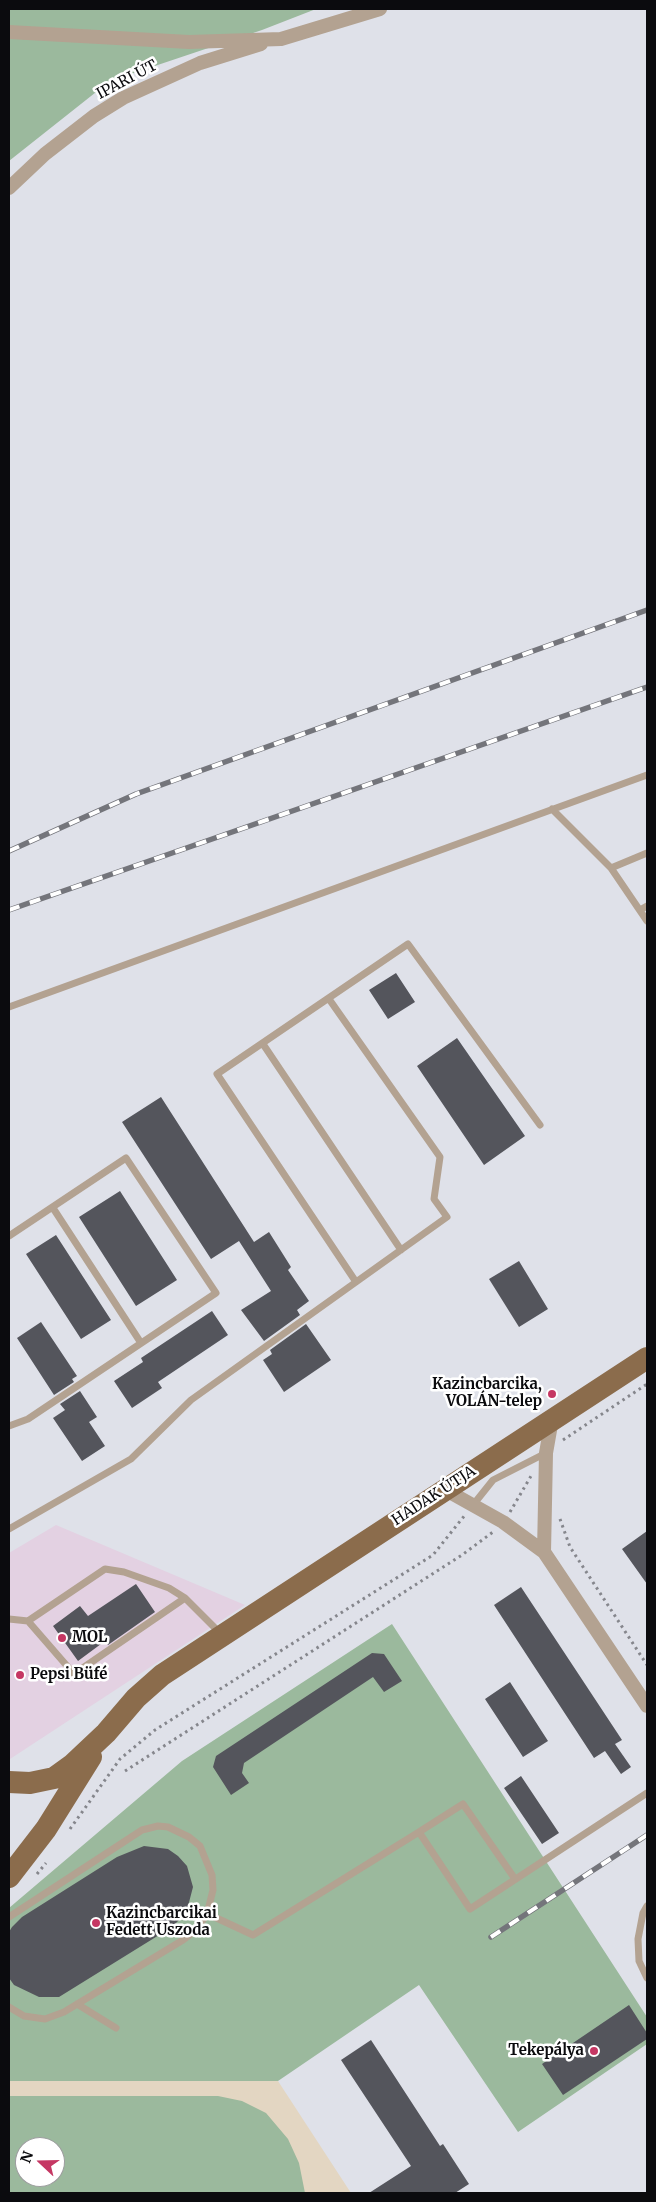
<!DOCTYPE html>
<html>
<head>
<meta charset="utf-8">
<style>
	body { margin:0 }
	#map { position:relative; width:656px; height:2202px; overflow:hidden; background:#dfe1e9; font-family:Merriweather,serif }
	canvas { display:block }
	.frame { position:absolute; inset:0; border:10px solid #0b0b0e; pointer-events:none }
	.north { position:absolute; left:15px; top:2137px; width:50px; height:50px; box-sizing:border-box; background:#fff; border:1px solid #9d9d9f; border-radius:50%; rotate:291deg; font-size:14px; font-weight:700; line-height:20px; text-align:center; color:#0b0b0e }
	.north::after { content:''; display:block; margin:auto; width:18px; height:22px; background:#c53763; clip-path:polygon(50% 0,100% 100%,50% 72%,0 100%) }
</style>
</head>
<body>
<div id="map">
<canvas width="656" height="2202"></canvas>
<div class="frame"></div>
<div class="north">N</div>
</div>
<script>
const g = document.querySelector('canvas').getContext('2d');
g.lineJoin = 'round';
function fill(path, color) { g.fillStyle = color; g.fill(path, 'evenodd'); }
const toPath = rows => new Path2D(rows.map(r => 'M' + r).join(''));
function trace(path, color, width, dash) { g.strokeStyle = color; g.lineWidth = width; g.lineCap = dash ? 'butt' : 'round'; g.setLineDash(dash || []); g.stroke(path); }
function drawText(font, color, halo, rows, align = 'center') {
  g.font = font + ' Merriweather,serif'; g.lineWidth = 5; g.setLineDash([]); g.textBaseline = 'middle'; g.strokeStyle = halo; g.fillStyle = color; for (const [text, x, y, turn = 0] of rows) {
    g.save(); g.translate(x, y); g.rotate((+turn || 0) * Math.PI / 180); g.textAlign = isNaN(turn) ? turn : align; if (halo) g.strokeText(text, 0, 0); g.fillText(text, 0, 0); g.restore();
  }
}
const commercial = toPath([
	[56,1525,245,1605,10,1759,9,1553]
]);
const education = toPath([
	[9,2081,278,2081,351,2193,9,2193],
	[25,2147,55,2147,55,2177,25,2177]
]);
const green = toPath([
	[9,9,316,9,262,30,110,81,9,161],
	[392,1624,647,2017,647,2044,518,2132,419,1985,278,2081,9,2081,9,1908,182,1761],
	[9,2096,218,2096,242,2101,266,2113,288,2139,299,2163,305,2193,9,2193],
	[25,2147,55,2147,55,2177,25,2177]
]);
const building = toPath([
	[396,973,415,1002,388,1019,369,990],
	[457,1038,525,1136,484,1165,417,1066],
	[161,1097,254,1242,269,1232,291,1267,288,1270,309,1301,297,1310,300,1315,264,1341,241,1310,271,1291,239,1241,211,1259,122,1122],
	[120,1191,177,1280,136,1306,79,1217],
	[56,1235,111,1320,81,1339,26,1254],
	[519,1261,548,1309,519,1327,489,1279],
	[212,1311,228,1335,158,1382,162,1388,132,1408,114,1381,143,1362,141,1358],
	[41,1322,77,1376,72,1379,74,1382,54,1395,17,1338],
	[306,1324,331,1360,284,1392,263,1360,272,1354,270,1350],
	[80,1391,97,1417,89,1422,105,1446,82,1461,53,1418,65,1410,60,1404],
	[647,1531,647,1584,622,1549],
	[136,1584,155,1612,108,1645,105,1641,78,1661,53,1626,80,1606,88,1616],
	[521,1587,622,1740,615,1744,631,1767,621,1774,605,1751,594,1758,494,1605],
	[372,1653,384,1654,402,1681,384,1692,373,1677,244,1763,242,1773,249,1783,231,1795,213,1767,216,1756],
	[510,1682,548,1741,523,1757,485,1699],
	[521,1776,559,1833,542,1844,504,1788],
	[144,1846,168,1849,178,1856,187,1866,193,1887,187,1910,180,1919,172,1927,59,1997,39,1997,14,1985,9,1978,9,1932,12,1927,22,1917,117,1857],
	[629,2005,647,2033,647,2039,563,2095,542,2064],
	[371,2040,440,2146,443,2144,469,2184,455,2193,369,2193,411,2166,341,2060]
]);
const path = toPath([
	[563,1440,647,1384],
	[510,1512,531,1476],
	[560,1519,570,1547,647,1665],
	[125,1771,462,1555,493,1532],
	[70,1829,120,1759,155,1730,433,1555,465,1515],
	[37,1874,46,1863]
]);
const service = toPath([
	[552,809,611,868,647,921],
	[611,868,647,853],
	[640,910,647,906],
	[329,999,440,1157,434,1199,447,1217,356,1282],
	[9,1007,647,775],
	[263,1044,401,1250],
	[53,1208,141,1343],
	[9,1236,126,1158,216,1293,28,1419,9,1426],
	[473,1505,493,1480,546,1453],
	[9,1529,131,1459,191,1400,356,1282,217,1074,408,944,540,1125],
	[9,1619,28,1621,105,1569,124,1572,169,1588,185,1598,221,1634],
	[28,1621,74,1674,185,1598],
	[419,1832,463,1804,515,1879],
	[647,1906,643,1913,638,1939,639,1961,647,1978],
	[195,1908,253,1935,419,1832,470,1909,647,1793],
	[9,1917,142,1830,158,1826,168,1827,189,1837,200,1846,212,1875,213,1890,207,1914,196,1930,183,1940,64,2012,45,2019,24,2016,9,2007],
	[77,2004,116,2028]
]);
const minor = toPath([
	[9,32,189,42,281,39,380,9],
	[9,188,45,154,94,116,123,98,200,63,261,44],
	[444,1489,503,1522,544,1552,647,1706],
	[544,1552,546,1453,552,1419]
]);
const primary = toPath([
	[9,1782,30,1783,54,1778,72,1765,106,1733,136,1698,162,1675,647,1358],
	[9,1877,46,1829,91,1757]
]);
const rail = toPath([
	[9,851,136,794,647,610],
	[9,910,647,687],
	[491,1937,647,1835]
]);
const markers = [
	[552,1394,5,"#c53763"],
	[62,1638,5,"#c53763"],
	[20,1675,5,"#c53763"],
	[96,1923,5,"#c53763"],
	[594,2051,5,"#c53763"]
];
const streetNames = [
	["IPARI ÚT",127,80,-28],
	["HADAK ÚTJA",434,1496,-33]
];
const poiNames = [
	["Kazincbarcika,",542,1385,"right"],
	["VOLÁN-telep",542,1402,"right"],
	["MOL",72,1638],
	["Pepsi Büfé",30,1675],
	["Kazincbarcikai",106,1914],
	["Fedett Uszoda",106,1931],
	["Tekepálya",584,2051,"right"]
];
fill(commercial, '#e3d1e2');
fill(education, '#e3d6c2');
fill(green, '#9bb99d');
fill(building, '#54555c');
trace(path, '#85868c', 3, [2.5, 4]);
trace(service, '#b3a291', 7);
trace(minor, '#b3a291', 14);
trace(primary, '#8b6c4c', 22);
trace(rail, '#74757b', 5.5);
trace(rail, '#fff', 4, [11]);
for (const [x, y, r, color] of markers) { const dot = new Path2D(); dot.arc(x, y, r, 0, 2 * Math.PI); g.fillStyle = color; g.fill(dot); trace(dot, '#fff', 2); }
drawText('15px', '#0b0b0e', '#fff', streetNames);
drawText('bold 15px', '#0b0b0e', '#fff', poiNames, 'left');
</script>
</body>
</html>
